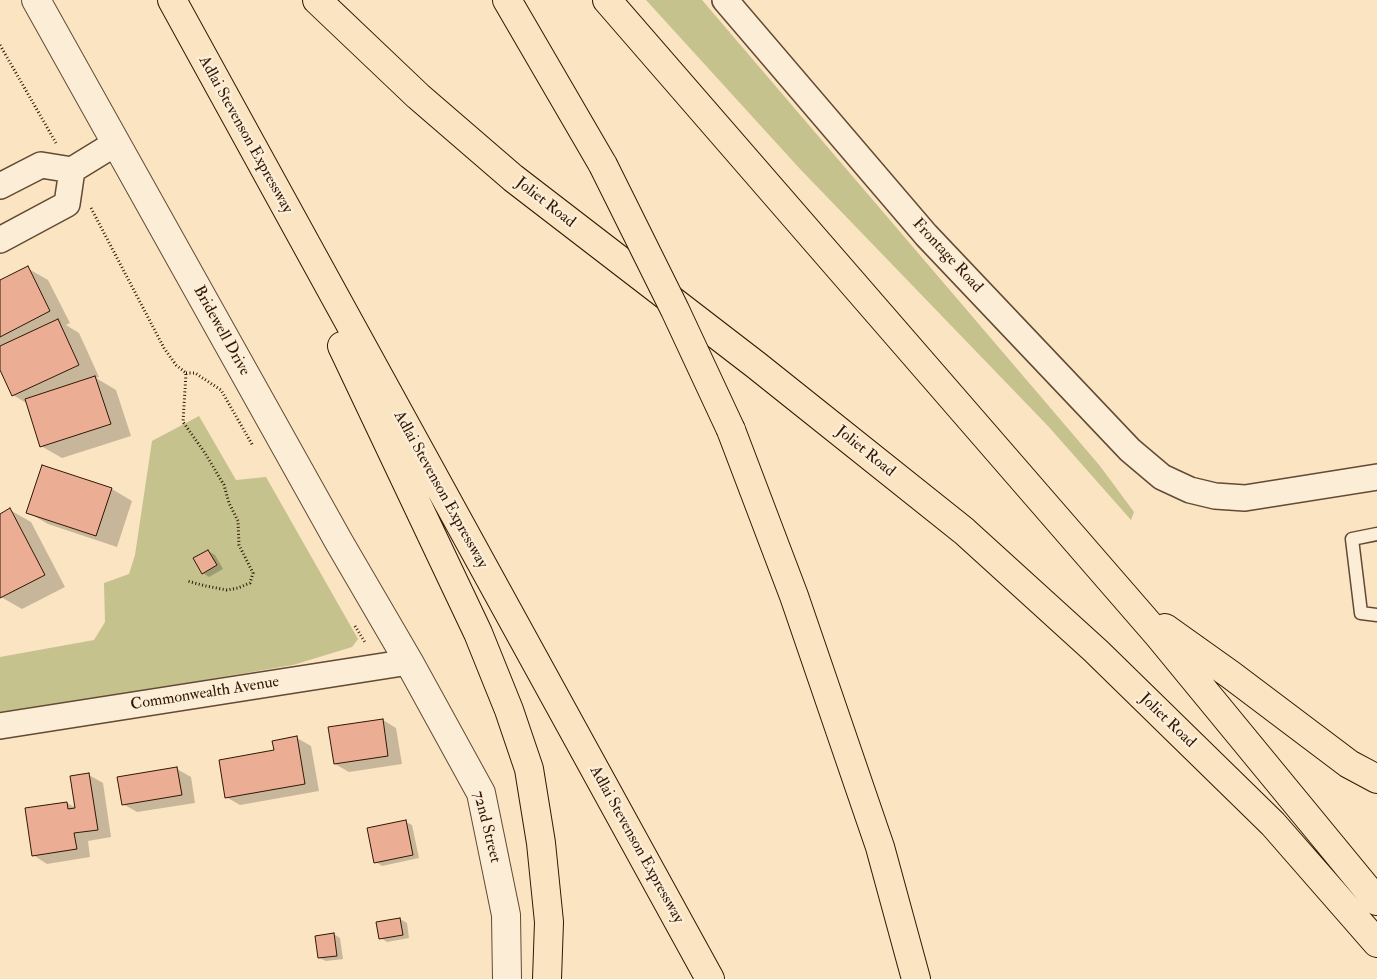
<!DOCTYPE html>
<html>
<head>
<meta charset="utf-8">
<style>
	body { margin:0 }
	canvas { display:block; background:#fae4c1 }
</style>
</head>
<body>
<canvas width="1377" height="979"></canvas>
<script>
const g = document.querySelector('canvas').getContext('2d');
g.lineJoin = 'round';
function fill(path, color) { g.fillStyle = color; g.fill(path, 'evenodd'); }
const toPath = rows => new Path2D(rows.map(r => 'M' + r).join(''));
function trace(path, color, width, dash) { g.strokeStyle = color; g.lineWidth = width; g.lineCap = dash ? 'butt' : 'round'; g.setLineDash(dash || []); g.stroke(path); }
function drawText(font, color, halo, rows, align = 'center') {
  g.font = font + ' "IM FELL Double Pica",serif'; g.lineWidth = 5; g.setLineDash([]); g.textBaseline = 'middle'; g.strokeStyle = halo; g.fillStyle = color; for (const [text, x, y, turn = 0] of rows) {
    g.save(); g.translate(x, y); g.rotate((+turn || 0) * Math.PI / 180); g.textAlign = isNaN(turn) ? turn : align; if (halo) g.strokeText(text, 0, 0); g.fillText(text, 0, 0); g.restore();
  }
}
const green = toPath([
	[646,0,702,0,1100,466,1134,512,1131,520,1048,426,801,170],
	[199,416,236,480,266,477,358,639,352,647,293,665,0,715,0,657,94,640,105,622,104,583,129,574,135,555,152,441]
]);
const shadow = toPath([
	[27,268,48,280,70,323,66,325,79,333,99,377,96,378,116,390,131,436,62,458,41,446,28,404,13,395,0,367,0,282],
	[112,489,132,501,117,547,48,524,27,512],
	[10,510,31,522,65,587,22,609,1,597,0,594,0,515],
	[208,551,215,555,223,569,209,577,203,573],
	[383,720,396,728,402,764,349,772,335,764],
	[297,738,311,746,319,791,240,805,226,797,275,751],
	[177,769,191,777,195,803,137,812,123,804],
	[89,775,103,783,111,837,88,841,90,857,47,864,33,855,67,803,76,808],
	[406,822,412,825,419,858,382,866,376,862],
	[400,919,407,923,409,938,387,942,381,938],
	[334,934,340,938,343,959,326,961,319,958]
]);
const building = toPath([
	[28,266,50,311,0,337,0,280,28,266],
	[58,319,79,365,12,396,0,370,0,346,58,319],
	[95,376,111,424,40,447,25,399,95,376],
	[42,465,112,488,96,536,26,513,42,465],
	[10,508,45,575,0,598,0,514,10,508],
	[208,550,217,565,202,574,193,558,208,550],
	[383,719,388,756,334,764,328,727,383,719],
	[297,736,305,784,225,798,219,760,274,750,272,741,297,736],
	[177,767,182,795,122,805,117,777,177,767],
	[89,773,98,830,74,833,77,849,32,856,25,808,67,802,68,809,75,808,70,776,89,773],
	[406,820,413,855,374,863,367,828,406,820],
	[400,918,403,935,379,939,376,922,400,918],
	[334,933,337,956,318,958,315,936,334,933]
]);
const path = toPath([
	[0,45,56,143],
	[91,208,164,348,176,365,186,373,183,422,205,453,224,485,229,503,238,521,239,545,253,573,250,583,238,588,227,590,206,586,187,581],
	[186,373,195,373,221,390,253,446],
	[355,626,366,644]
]);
const service = toPath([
	[1377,534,1352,539,1361,613,1377,615]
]);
const minor = toPath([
	[725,0,926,235,1130,450,1162,477,1190,490,1215,496,1245,498,1377,477],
	[0,186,41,165,72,170,116,143],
	[0,240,67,204,72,170],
	[0,726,409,662]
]);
const tertiary = toPath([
	[36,0,339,542,409,662,481,793,506,915,507,979]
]);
const motorway = toPath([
	[172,0,710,979],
	[317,0,418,96,513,178,756,365,964,531,1096,651,1273,824,1377,943],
	[507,0,603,165],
	[607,0,1159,636,1377,901],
	[342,346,478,633,509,710,529,769,541,843,549,922,547,979],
	[731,430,794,596,880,847,916,979],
	[1165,628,1231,675,1349,764,1377,779]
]);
const motorwayBridge = toPath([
	[603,165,675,310,731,430]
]);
const streetNames = [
	["Adlai Stevenson Expressway",245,135,61],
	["Joliet Road",545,203,38],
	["Frontage Road",947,256,47],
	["Bridewell Drive",221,331,61],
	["Joliet Road",865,452,39],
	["Adlai Stevenson Expressway",440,490,61],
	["Commonwealth Avenue",205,694,-9],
	["Joliet Road",1167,721,44],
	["72nd Street",486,827,76],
	["Adlai Stevenson Expressway",636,845,61]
];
fill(green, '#c5c28e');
fill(shadow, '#0003');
fill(building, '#ebad93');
trace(building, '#311705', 1);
trace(service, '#634a34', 15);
trace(minor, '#634a34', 28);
trace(tertiary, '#634a34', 30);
trace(motorway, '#311705', 30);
trace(path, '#311705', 3, [1, 2.5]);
trace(service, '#fcedd7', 12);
trace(minor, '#fcedd7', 25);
trace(tertiary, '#fcedd7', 28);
trace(motorway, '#fae4c1', 28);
trace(motorwayBridge, '#311705', 30, []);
trace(motorwayBridge, '#fae4c1', 28);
drawText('16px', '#311705', '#fcedd7', streetNames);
</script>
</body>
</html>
